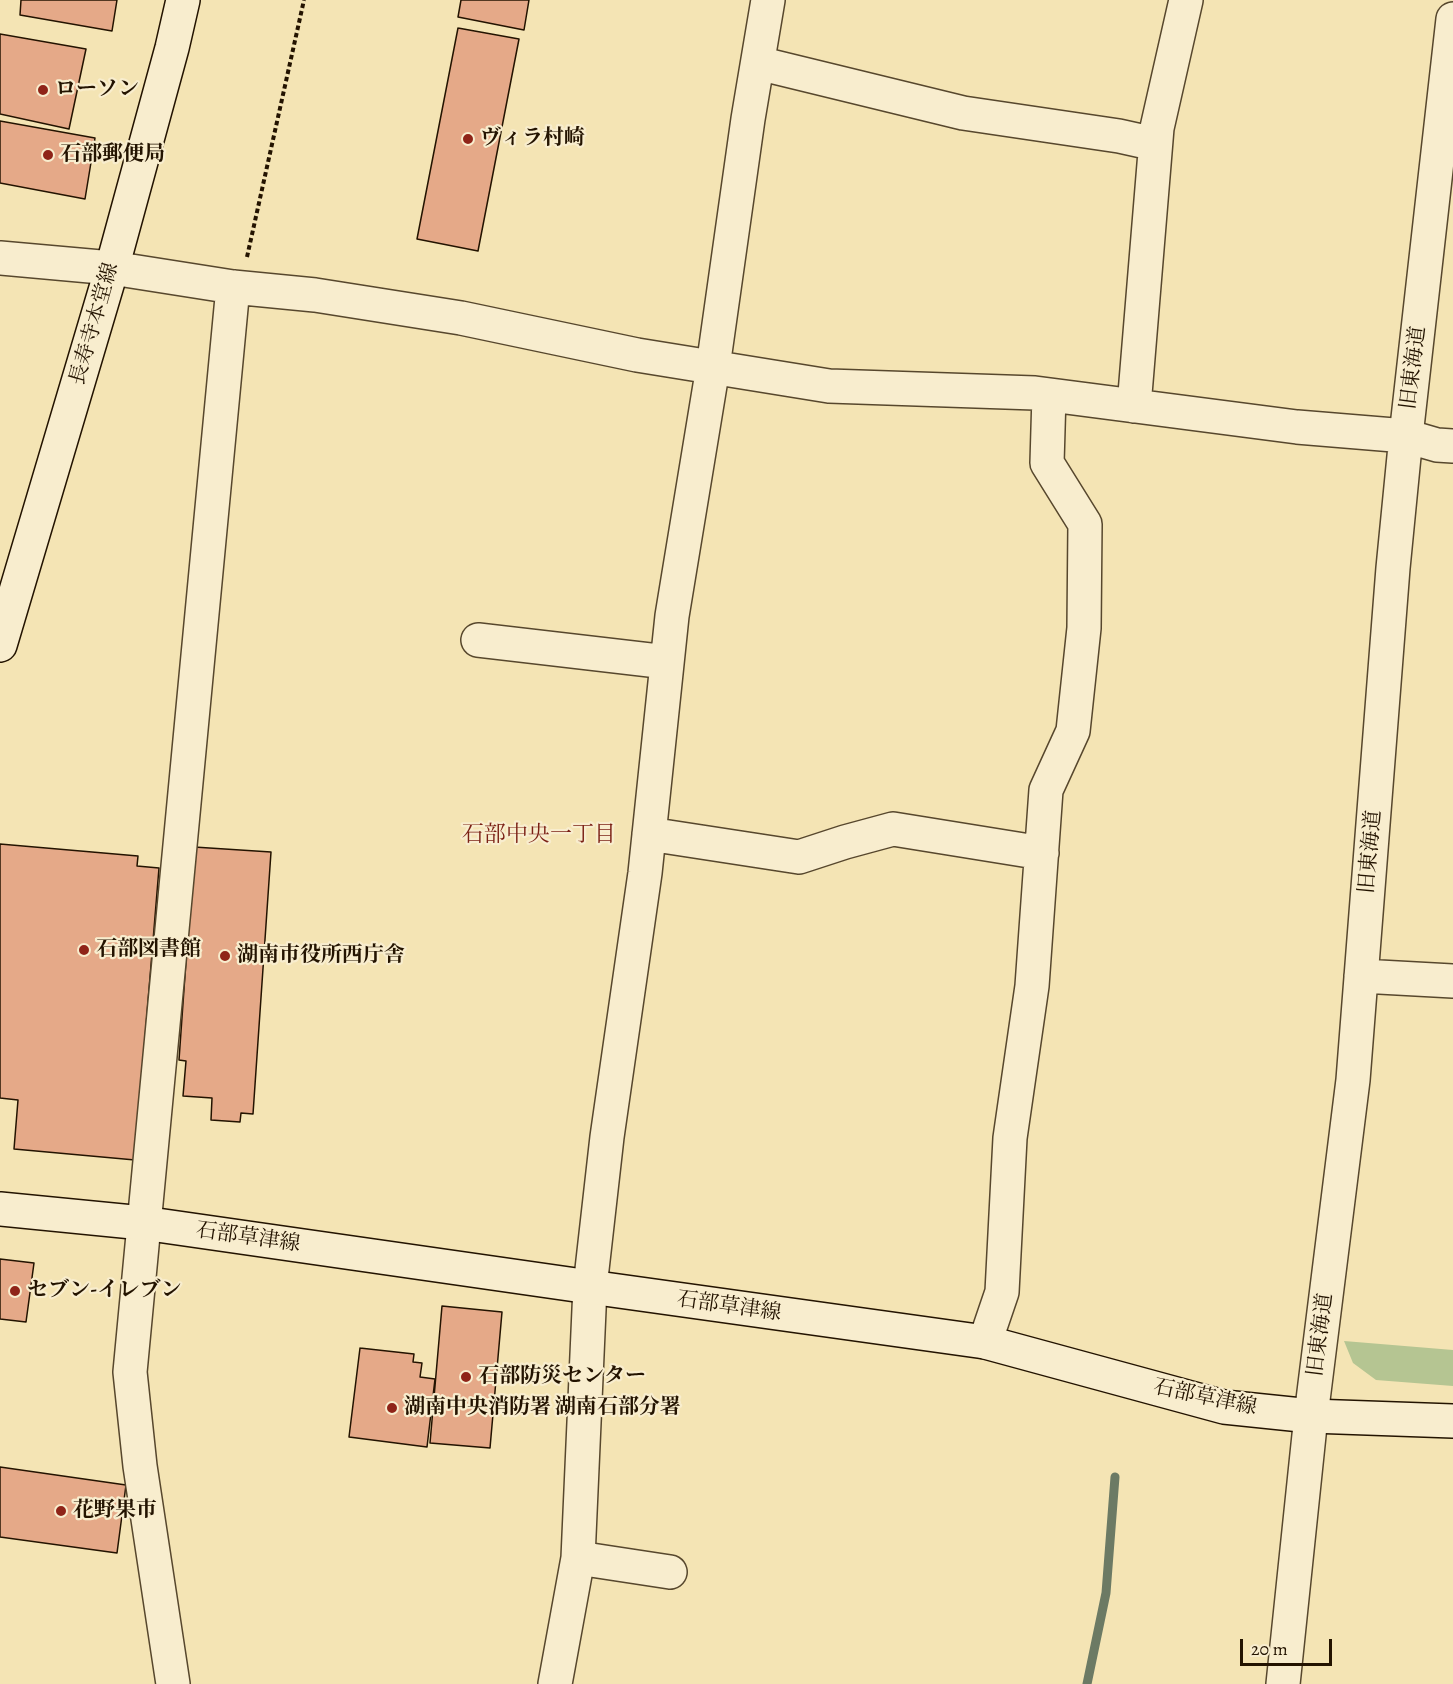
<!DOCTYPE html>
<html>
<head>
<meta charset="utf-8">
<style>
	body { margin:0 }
	#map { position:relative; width:1453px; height:1684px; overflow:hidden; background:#f4e4b4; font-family:Alegreya,serif }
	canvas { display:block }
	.scale { position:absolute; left:1240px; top:1639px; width:92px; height:27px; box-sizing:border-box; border:3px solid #231300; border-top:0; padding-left:8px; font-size:18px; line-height:21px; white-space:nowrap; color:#231300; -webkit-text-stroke:4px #f8edce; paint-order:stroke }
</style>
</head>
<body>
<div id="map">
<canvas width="1453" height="1684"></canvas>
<div class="scale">20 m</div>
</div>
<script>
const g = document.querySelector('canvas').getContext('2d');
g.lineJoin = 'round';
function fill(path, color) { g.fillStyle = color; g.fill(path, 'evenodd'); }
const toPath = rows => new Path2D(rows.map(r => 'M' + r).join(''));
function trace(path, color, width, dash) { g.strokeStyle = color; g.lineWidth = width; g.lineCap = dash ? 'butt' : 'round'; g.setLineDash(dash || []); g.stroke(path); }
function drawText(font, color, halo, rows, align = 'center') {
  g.font = font + ' Alegreya,"Noto Serif JP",serif'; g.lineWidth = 4.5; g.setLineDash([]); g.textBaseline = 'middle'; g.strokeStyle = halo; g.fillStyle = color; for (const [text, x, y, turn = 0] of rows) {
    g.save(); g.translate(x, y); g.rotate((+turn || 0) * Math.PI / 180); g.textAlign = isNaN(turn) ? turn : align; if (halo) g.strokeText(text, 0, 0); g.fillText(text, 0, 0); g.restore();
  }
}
const green = toPath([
	[1344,1341,1453,1350,1453,1386,1376,1380,1353,1363]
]);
const stream = toPath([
	[1087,1684,1106,1593,1115,1477]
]);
const building = toPath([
	[21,0,117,0,112,31,20,15,21,0],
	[461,0,529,0,524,30,458,17,461,0],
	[458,28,519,39,478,251,417,239,458,28],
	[0,34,86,49,69,129,0,114,0,34],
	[0,121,95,138,85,199,0,183,0,121],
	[0,844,138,856,137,866,159,868,135,1160,14,1149,18,1100,0,1098,0,844],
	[194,847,271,852,253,1114,241,1113,240,1122,211,1120,212,1098,183,1096,186,1061,179,1060,194,847],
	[0,1259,34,1263,26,1322,0,1319,0,1259],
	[442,1306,502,1312,490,1448,430,1443,442,1306],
	[360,1348,414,1354,413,1362,422,1363,420,1377,435,1379,427,1447,349,1437,360,1348],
	[0,1467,126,1485,117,1553,0,1537,0,1467]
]);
const path = toPath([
	[247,257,304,0]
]);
const street = toPath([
	[758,63,963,113,1119,136,1155,144],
	[0,258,112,268,233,287,315,295,461,318,637,355,829,386,1035,393,1297,427,1406,436,1437,445,1453,446],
	[1134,406,1157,128,1186,0],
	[478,640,667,662],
	[649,834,799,857,845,842,893,829,1042,853],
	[1361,976,1453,981],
	[985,1342,1002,1292,1010,1138,1032,986,1046,790,1073,731,1084,628,1085,524,1047,463,1049,395],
	[578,1558,670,1572],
	[173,1684,140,1466,130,1372,233,287],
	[555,1684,578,1558,590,1287,607,1137,645,873,672,616,713,367,748,119,768,0],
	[1283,1684,1311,1416,1353,1080,1393,568,1406,436,1453,19]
]);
const secondary = toPath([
	[0,645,112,268,172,48,183,0],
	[0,1209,143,1223,590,1287,985,1342,1224,1407,1311,1416,1453,1421]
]);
const markers = [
	[43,90,6,"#8f2418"],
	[468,139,6,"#8f2418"],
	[48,155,6,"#8f2418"],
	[84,950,6,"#8f2418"],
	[225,956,6,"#8f2418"],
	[15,1291,6,"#8f2418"],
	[466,1377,6,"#8f2418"],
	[392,1408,6,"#8f2418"],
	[61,1511,6,"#8f2418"]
];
const poiNames = [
	["ローソン",55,90],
	["ヴィラ村崎",480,139],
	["石部郵便局",60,155],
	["石部図書館",96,950],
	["湖南市役所西庁舎",237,956],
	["セブン-イレブン",27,1291],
	["石部防災センター",478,1377],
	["湖南中央消防署 湖南石部分署",404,1408],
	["花野果市",73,1511]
];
const streetNames = [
	["長寿寺本堂線",95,324,-74],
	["旧東海道",1414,368,-83],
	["旧東海道",1371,852,-85],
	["石部草津線",248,1238,8],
	["石部草津線",729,1307,8],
	["旧東海道",1321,1335,-83],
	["石部草津線",1205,1398,12]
];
const neighbourhoodNames = [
	["石部中央一丁目",539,836]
];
fill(green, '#b5c592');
trace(stream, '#6c7a64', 9);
fill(building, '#e5a988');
trace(building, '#231300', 1.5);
trace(street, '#57472d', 36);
trace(secondary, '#231300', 36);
trace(path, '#231300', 4, [4.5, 3]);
trace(street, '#f8edce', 33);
trace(secondary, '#f8edce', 33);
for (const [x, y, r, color] of markers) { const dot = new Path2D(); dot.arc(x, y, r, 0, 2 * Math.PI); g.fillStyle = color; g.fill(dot); trace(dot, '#f8edce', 2); }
drawText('bold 21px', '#231300', '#f8edce', poiNames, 'left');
drawText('21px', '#231300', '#f8edce', streetNames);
drawText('22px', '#7a1f14', '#f8edce', neighbourhoodNames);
</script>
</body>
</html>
